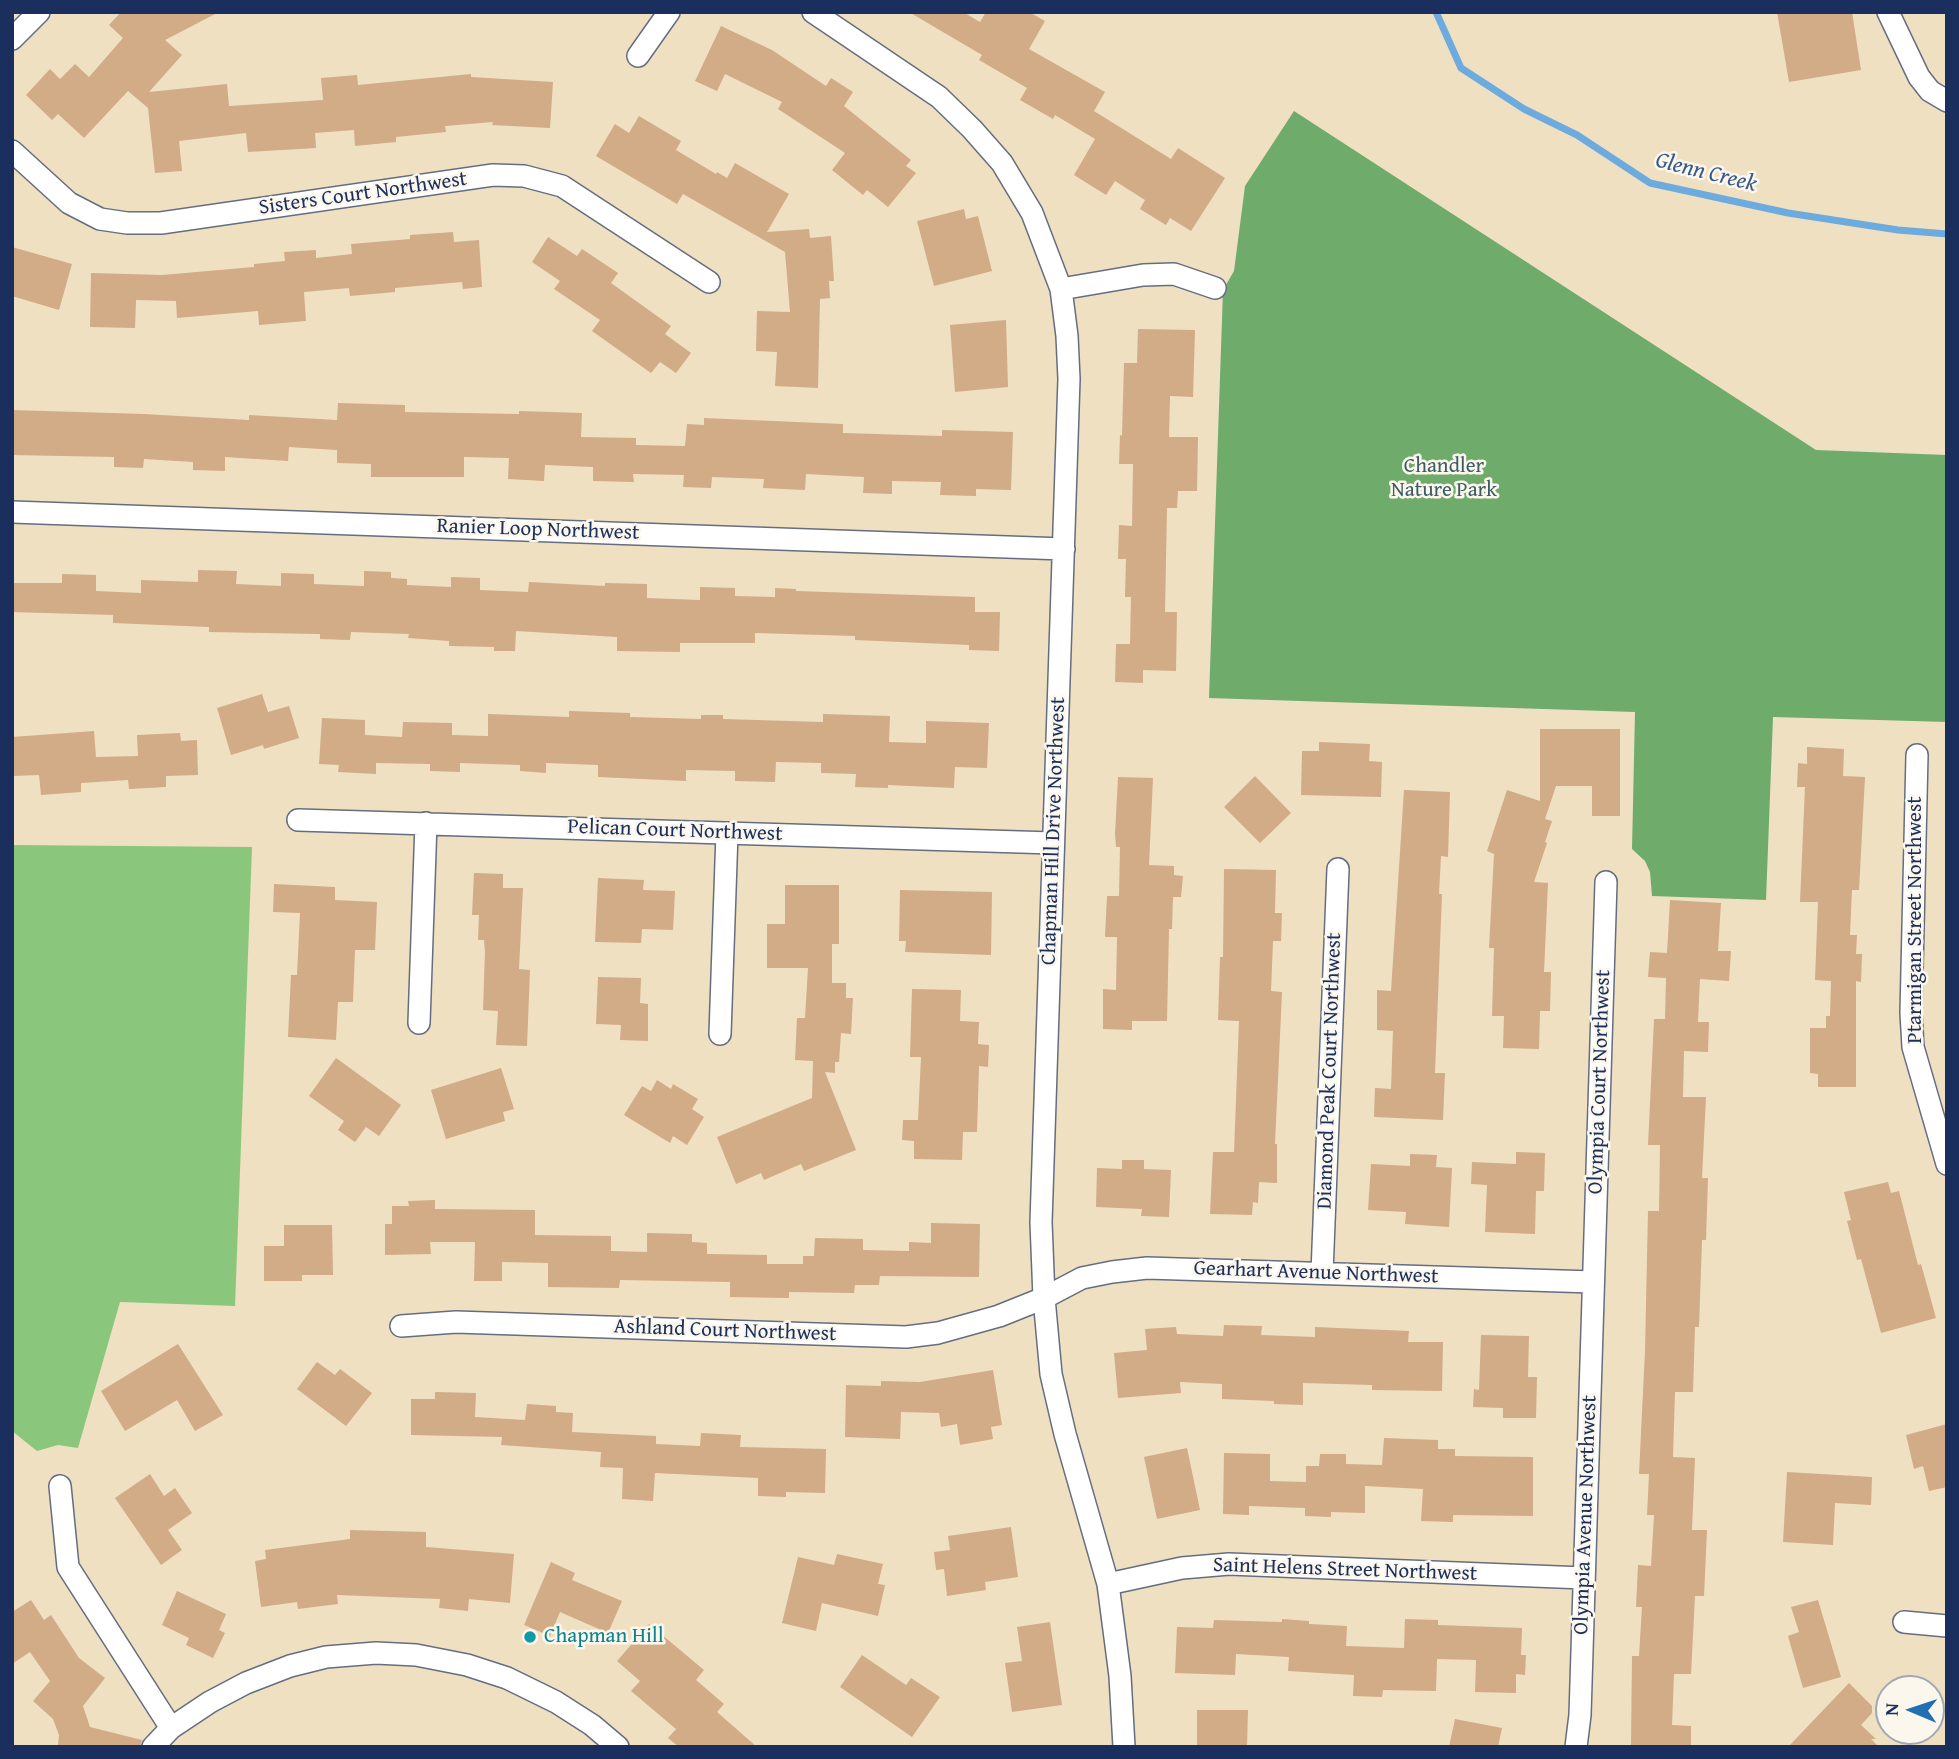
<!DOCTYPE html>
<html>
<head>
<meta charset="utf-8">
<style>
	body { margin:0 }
	#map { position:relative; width:1959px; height:1759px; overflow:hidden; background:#efe0c1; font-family:"Gentium Book Plus",serif }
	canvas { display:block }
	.frame { position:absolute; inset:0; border:14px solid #1b2f5e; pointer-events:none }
	.north { position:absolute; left:1875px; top:1675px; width:70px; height:70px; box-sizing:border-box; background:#fbf7ec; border:2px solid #a1a7b3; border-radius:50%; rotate:272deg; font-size:19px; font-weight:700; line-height:28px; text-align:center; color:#1b2f5e }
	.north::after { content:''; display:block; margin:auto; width:24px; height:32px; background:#1f6fb2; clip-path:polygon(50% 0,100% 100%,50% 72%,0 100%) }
</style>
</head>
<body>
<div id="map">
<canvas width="1959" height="1759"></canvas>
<div class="frame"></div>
<div class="north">N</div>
</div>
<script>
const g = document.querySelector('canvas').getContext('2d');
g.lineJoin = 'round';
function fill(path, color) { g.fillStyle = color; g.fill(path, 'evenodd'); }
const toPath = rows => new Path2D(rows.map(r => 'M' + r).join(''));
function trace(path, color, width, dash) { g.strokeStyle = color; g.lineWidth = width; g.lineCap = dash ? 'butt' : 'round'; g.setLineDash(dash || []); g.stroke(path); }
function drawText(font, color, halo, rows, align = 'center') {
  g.font = font + ' "Gentium Book Plus",serif'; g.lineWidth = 5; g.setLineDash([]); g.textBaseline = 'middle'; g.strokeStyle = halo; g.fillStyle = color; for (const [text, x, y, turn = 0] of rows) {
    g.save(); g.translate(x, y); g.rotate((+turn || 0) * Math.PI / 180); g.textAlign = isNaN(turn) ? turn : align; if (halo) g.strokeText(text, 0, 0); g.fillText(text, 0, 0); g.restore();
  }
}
const green = toPath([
	[12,845,252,847,235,1306,120,1302,78,1448,58,1445,37,1451,12,1431]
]);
const forest = toPath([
	[1294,111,1816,450,1947,455,1947,722,1773,717,1766,900,1652,896,1650,872,1645,861,1632,849,1635,712,1209,698,1223,290,1234,271,1245,186]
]);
const stream = toPath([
	[1436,12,1461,68,1524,109,1577,135,1650,183,1788,213,1898,230,1947,234]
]);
const building = toPath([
	[121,12,219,12,165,40,182,55,149,92,227,84,229,106,323,100,321,78,357,75,358,85,471,74,471,77,553,82,550,128,492,125,493,122,445,126,446,132,396,137,396,142,355,146,354,130,315,133,316,148,248,152,246,133,179,141,182,171,155,173,148,108,128,91,84,138,58,114,52,120,26,95,50,69,60,79,75,64,89,77,123,38,109,25],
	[909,12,963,12,980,22,986,12,1029,12,1045,21,1029,49,1105,92,1094,111,1171,159,1178,148,1225,178,1191,231,1170,218,1166,225,1140,209,1145,200,1115,181,1106,195,1074,175,1095,139,1055,115,1053,119,1020,100,1027,88,979,60,982,55],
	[1777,12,1852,12,1861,70,1789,82],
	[721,26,772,50,826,86,831,78,853,92,844,106,911,160,906,166,916,173,888,207,867,190,863,195,832,170,845,153,778,109,782,102,725,74,717,91,695,81],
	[639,116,681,141,676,150,716,174,717,172,727,178,735,163,789,194,767,232,809,229,810,238,831,236,834,281,829,281,830,298,820,299,818,388,775,386,777,352,756,351,757,311,790,312,785,252,683,194,677,204,596,156,615,124,629,133],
	[964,209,966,219,978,216,992,271,934,286,917,221],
	[453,232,454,242,479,240,482,287,463,289,462,282,395,288,395,292,350,296,349,288,304,292,306,321,259,325,258,311,177,318,176,301,136,300,135,328,90,327,91,273,162,275,254,267,254,264,285,261,284,252,316,250,316,258,352,254,351,244,410,239,410,235],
	[548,237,577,256,582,249,618,273,611,283,671,326,665,334,691,353,676,373,660,362,651,373,592,331,600,320,554,289,560,281,532,262],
	[12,247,72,264,59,310,12,296],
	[1006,320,1008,387,955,392,950,325],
	[1138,329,1195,330,1193,397,1170,396,1169,437,1198,437,1197,491,1178,491,1177,508,1167,508,1165,612,1177,612,1176,671,1143,670,1143,683,1115,682,1116,644,1130,644,1131,597,1125,597,1126,559,1118,559,1119,525,1132,526,1133,464,1119,464,1120,435,1122,436,1124,363,1137,363],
	[338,403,405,405,405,412,519,414,519,411,582,413,581,437,636,438,636,445,685,446,687,424,704,425,704,418,843,424,843,433,942,436,942,430,1013,432,1011,490,976,489,976,496,940,495,941,482,892,481,892,494,863,493,864,477,806,474,805,490,763,488,764,479,712,477,711,488,683,487,684,475,633,474,634,482,593,481,593,467,545,465,544,481,508,479,509,458,464,457,464,477,371,477,371,464,337,463,337,450,289,447,288,461,225,457,225,471,193,470,193,462,144,459,143,468,114,467,114,457,12,455,12,410,144,414,249,420,249,415,337,420],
	[198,570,237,571,236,584,281,586,281,573,314,574,314,584,364,586,364,571,391,572,391,578,407,579,407,585,451,587,451,577,480,578,480,590,528,592,529,582,605,586,605,583,647,584,647,598,700,600,700,587,735,588,735,596,775,597,775,588,796,589,796,591,975,597,975,612,1000,612,999,651,969,650,969,645,855,640,855,636,755,633,755,643,680,643,680,652,617,651,617,637,516,631,515,651,494,651,494,647,449,646,449,641,408,638,409,634,351,632,350,640,320,639,320,634,209,632,209,627,113,623,113,615,12,612,12,583,62,583,62,574,96,575,96,591,141,593,141,580,198,582],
	[262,694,268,712,289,706,299,738,264,749,263,745,231,755,217,708],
	[569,711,630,713,630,717,701,719,701,715,723,715,723,719,823,722,823,714,890,716,889,742,926,743,926,721,989,723,987,768,955,767,954,788,888,785,888,788,855,787,856,774,821,773,821,763,776,762,775,782,735,781,735,771,686,770,686,781,598,777,598,765,546,763,546,773,520,771,520,765,460,763,460,772,430,771,430,764,376,763,376,774,338,772,339,765,319,764,322,718,365,720,365,735,402,737,403,722,452,723,452,735,488,736,488,714,569,717],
	[1540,729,1620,729,1620,816,1592,816,1592,786,1556,786,1545,819,1552,821,1545,842,1547,843,1534,882,1548,883,1544,972,1551,972,1550,1011,1540,1011,1539,1049,1503,1048,1504,1016,1492,1016,1494,948,1489,948,1494,854,1487,851,1507,790,1540,801],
	[94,731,96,757,138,756,137,735,180,733,181,741,197,740,198,775,166,776,166,787,129,789,128,780,81,783,81,792,41,795,39,775,12,776,12,737],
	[1319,742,1370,744,1369,761,1382,762,1381,797,1301,795,1302,751,1319,751],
	[1807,747,1844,749,1843,776,1865,777,1859,890,1852,890,1850,935,1857,935,1856,954,1862,954,1861,982,1856,981,1856,1087,1818,1087,1818,1074,1810,1073,1810,1028,1826,1028,1826,1016,1830,1016,1831,981,1815,980,1818,902,1800,902,1805,787,1797,787,1798,763,1807,764],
	[1255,776,1291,813,1260,843,1224,807],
	[1118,777,1153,778,1149,865,1174,866,1174,875,1183,876,1181,897,1173,897,1172,929,1169,929,1167,1021,1132,1021,1132,1030,1103,1029,1103,989,1116,990,1117,937,1105,937,1107,896,1119,896,1120,847,1116,847,1115,834],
	[1404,790,1450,792,1448,857,1441,856,1439,894,1442,894,1435,1073,1445,1073,1443,1120,1374,1117,1375,1088,1391,1089,1393,1031,1377,1030,1377,990,1391,991],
	[1224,869,1276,870,1275,913,1282,913,1281,941,1273,941,1271,991,1282,992,1275,1144,1277,1144,1277,1183,1259,1182,1258,1203,1253,1202,1252,1215,1210,1214,1213,1152,1234,1152,1239,1021,1218,1020,1220,957,1223,957],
	[474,873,503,874,503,888,523,888,519,969,530,970,527,1046,496,1045,498,1011,483,1010,485,952,484,940,478,940,479,915,472,915],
	[598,878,644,880,643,890,675,891,673,930,642,929,641,943,595,942],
	[274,884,335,887,335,900,377,902,375,950,355,950,353,1002,338,1002,336,1040,288,1037,291,975,297,975,300,913,273,912],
	[785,885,839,885,839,944,832,944,832,983,846,983,846,998,853,998,851,1034,841,1033,839,1062,835,1062,835,1073,825,1072,856,1150,804,1171,801,1164,764,1180,761,1173,736,1184,717,1137,812,1098,813,1061,795,1060,797,1018,805,1018,808,968,767,968,767,924,785,924],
	[900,890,992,892,991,955,905,952,906,941,899,941],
	[1670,900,1721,903,1718,951,1731,951,1729,981,1700,979,1698,1022,1709,1022,1708,1052,1684,1051,1683,1097,1706,1097,1702,1178,1708,1178,1706,1240,1702,1240,1699,1327,1695,1327,1693,1392,1675,1392,1673,1457,1695,1458,1692,1530,1707,1530,1704,1596,1695,1596,1691,1674,1674,1674,1672,1725,1691,1726,1691,1747,1631,1746,1632,1656,1639,1656,1642,1607,1636,1607,1638,1565,1651,1566,1654,1515,1647,1515,1649,1474,1639,1474,1645,1351,1648,1211,1659,1211,1660,1145,1648,1145,1654,1019,1665,1019,1666,978,1648,977,1650,952,1667,953],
	[598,977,641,978,640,1003,648,1004,648,1041,620,1040,621,1025,596,1024],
	[912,989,961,990,960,1021,979,1022,978,1044,989,1045,988,1067,979,1066,977,1132,963,1132,962,1160,914,1159,914,1141,902,1140,903,1120,918,1120,921,1057,910,1057],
	[336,1058,401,1105,379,1136,366,1127,355,1142,338,1130,344,1121,309,1096],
	[501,1068,514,1109,503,1112,505,1121,446,1139,431,1090],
	[657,1080,671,1089,673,1084,698,1099,692,1109,704,1117,687,1145,673,1136,670,1143,624,1115,642,1086,651,1091],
	[1516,1152,1545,1153,1544,1191,1536,1191,1535,1234,1485,1232,1487,1185,1471,1184,1472,1162,1516,1164],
	[1410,1154,1437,1155,1436,1167,1452,1168,1449,1227,1405,1224,1406,1212,1368,1210,1371,1164,1410,1166],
	[1122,1160,1144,1160,1144,1169,1171,1170,1169,1217,1141,1216,1142,1209,1096,1207,1097,1168,1122,1169],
	[1888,1182,1891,1193,1899,1191,1918,1265,1921,1264,1936,1318,1881,1333,1861,1259,1857,1260,1847,1221,1851,1220,1844,1192],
	[435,1200,435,1209,535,1210,535,1235,611,1236,611,1251,647,1252,647,1233,692,1234,692,1242,707,1243,707,1254,767,1255,767,1264,803,1264,803,1256,814,1256,815,1238,863,1239,863,1250,909,1251,909,1242,931,1243,931,1223,980,1224,979,1277,880,1276,879,1285,855,1285,854,1293,789,1292,789,1298,730,1297,730,1282,620,1280,619,1288,548,1287,548,1263,502,1262,502,1281,474,1281,475,1242,430,1242,431,1254,385,1255,385,1224,392,1224,392,1206,409,1206,408,1201],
	[284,1225,332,1225,333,1275,302,1275,302,1281,264,1281,264,1246,284,1246],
	[1224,1325,1262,1326,1261,1335,1315,1337,1315,1327,1409,1331,1408,1342,1443,1342,1442,1391,1372,1390,1372,1385,1303,1383,1303,1405,1274,1404,1274,1401,1222,1399,1222,1384,1180,1382,1181,1393,1118,1398,1114,1353,1147,1350,1145,1329,1176,1327,1177,1334,1223,1336],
	[1481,1335,1529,1336,1528,1377,1537,1377,1536,1418,1503,1418,1503,1408,1473,1407,1474,1389,1479,1390],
	[178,1344,223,1415,195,1431,177,1400,125,1431,101,1391],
	[317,1362,335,1375,340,1369,372,1393,346,1426,297,1389],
	[993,1370,1002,1425,991,1427,993,1439,960,1445,957,1424,941,1427,939,1413,901,1412,900,1439,845,1437,846,1385,881,1386,881,1381,920,1382],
	[435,1392,476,1393,475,1417,525,1420,527,1404,556,1406,556,1412,573,1413,572,1432,656,1436,656,1444,700,1446,701,1433,741,1435,740,1447,826,1449,825,1493,786,1492,786,1497,758,1496,758,1478,655,1473,653,1501,622,1499,623,1468,600,1467,601,1452,501,1445,502,1437,411,1435,411,1399,435,1399],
	[1947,1424,1947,1487,1929,1491,1923,1466,1914,1469,1906,1435],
	[1384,1438,1438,1440,1438,1449,1455,1449,1455,1456,1533,1457,1533,1516,1453,1515,1453,1522,1421,1521,1423,1489,1365,1486,1365,1513,1331,1512,1331,1517,1305,1516,1305,1508,1249,1506,1249,1515,1223,1514,1224,1453,1270,1454,1270,1481,1306,1482,1306,1466,1319,1466,1320,1454,1346,1454,1346,1464,1382,1465],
	[1187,1448,1200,1510,1157,1519,1144,1457],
	[1787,1472,1872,1477,1871,1505,1835,1503,1833,1545,1783,1542],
	[150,1474,164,1496,175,1488,192,1513,168,1530,182,1550,161,1565,115,1498],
	[1011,1527,1018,1577,985,1582,986,1590,947,1596,944,1569,936,1570,934,1552,950,1550,948,1536],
	[350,1530,426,1532,426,1547,514,1554,510,1603,469,1599,468,1611,439,1608,440,1599,337,1595,338,1604,298,1609,297,1602,261,1607,255,1561,266,1559,265,1550,350,1539],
	[837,1554,883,1564,878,1584,885,1585,878,1616,822,1603,816,1631,782,1623,798,1557,834,1565],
	[551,1562,575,1573,572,1580,622,1601,608,1633,560,1612,550,1636,524,1625],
	[177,1591,226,1614,219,1630,225,1633,213,1658,186,1645,189,1638,162,1625],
	[31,1600,44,1620,51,1615,79,1658,105,1678,83,1706,90,1727,142,1740,140,1747,58,1747,59,1735,53,1719,33,1701,50,1681,30,1652,12,1664,12,1612],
	[1818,1600,1841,1677,1803,1688,1788,1636,1799,1632,1791,1607],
	[1282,1619,1309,1621,1309,1624,1347,1626,1346,1646,1404,1648,1405,1619,1438,1620,1438,1625,1522,1628,1521,1655,1526,1655,1525,1675,1516,1674,1516,1693,1475,1692,1476,1660,1437,1659,1436,1691,1383,1690,1382,1697,1353,1696,1354,1675,1288,1671,1289,1657,1236,1654,1235,1675,1175,1673,1177,1627,1213,1628,1214,1620,1282,1622],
	[1050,1622,1062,1705,1012,1712,1005,1663,1022,1661,1017,1627],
	[649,1624,704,1670,696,1680,724,1704,717,1712,757,1747,679,1747,668,1738,676,1729,631,1691,640,1681,617,1661],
	[862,1655,906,1685,911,1678,940,1697,912,1737,840,1687],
	[1849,1683,1872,1706,1872,1713,1861,1725,1876,1739,1871,1739,1879,1747,1788,1747],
	[1197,1710,1248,1710,1247,1747,1197,1747],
	[1455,1719,1502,1728,1498,1747,1449,1747]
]);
const street = toPath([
	[813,12,939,97,972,129,1002,163,1032,213,1061,289,1067,336,1069,379,1041,1222,1044,1298,1051,1374,1065,1434,1108,1584,1120,1676,1124,1747],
	[1888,12,1919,77,1930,91,1947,101],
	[12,39,39,12],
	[638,56,669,12],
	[12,151,69,203,100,219,127,223,161,223,493,175,524,176,562,186,709,282],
	[1061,289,1143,275,1174,274,1215,288],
	[12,512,1064,549],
	[1917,755,1911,1013,1913,1047,1947,1164],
	[298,820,1053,843],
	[419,1023,426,823],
	[720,1034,727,833],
	[1322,1273,1338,869],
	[401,1326,456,1322,906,1337,938,1333,999,1316,1044,1298,1082,1278,1112,1272,1147,1268,1593,1282],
	[60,1486,68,1567,171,1728],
	[1108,1584,1182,1568,1229,1564,1584,1578],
	[1904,1622,1947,1626],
	[153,1747,171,1728,210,1702,246,1683,290,1666,326,1657,376,1653,416,1655,467,1665,507,1678,556,1702,592,1725,618,1747],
	[1576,1747,1580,1715,1606,882]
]);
const markers = [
	[530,1637,7,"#0f9aa8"]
];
const streetNames = [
	["Sisters Court Northwest",363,194,-8],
	["Ranier Loop Northwest",538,530,2],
	["Pelican Court Northwest",675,831,2],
	["Chapman Hill Drive Northwest",1054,831,-88],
	["Ptarmigan Street Northwest",1916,920,-90],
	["Diamond Peak Court Northwest",1330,1071,-88],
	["Olympia Court Northwest",1600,1082,-88],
	["Gearhart Avenue Northwest",1316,1273,2],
	["Ashland Court Northwest",725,1331,2],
	["Olympia Avenue Northwest",1586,1515,-88],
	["Saint Helens Street Northwest",1345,1570,2]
];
const parkNames = [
	["Chandler",1444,467],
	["Nature Park",1444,491]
];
const cultureNames = [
	["Chapman Hill",544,1637]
];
const waterNames = [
	["Glenn Creek",1706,173,14]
];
fill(green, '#8ac77d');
fill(forest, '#6fac6c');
trace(stream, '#6dabdf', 7);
fill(building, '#d2ab87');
trace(street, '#656d81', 24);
trace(street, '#fff', 21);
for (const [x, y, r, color] of markers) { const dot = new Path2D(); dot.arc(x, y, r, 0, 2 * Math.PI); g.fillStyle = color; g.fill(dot); trace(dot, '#fbf7ec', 2.5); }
drawText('21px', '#1b2f5e', '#fbf7ec', streetNames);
drawText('21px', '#3c5d67', '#fbf7ec', parkNames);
drawText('21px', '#0d838f', '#fbf7ec', cultureNames, 'left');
drawText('italic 23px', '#385a8b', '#fbf7ec', waterNames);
</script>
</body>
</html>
